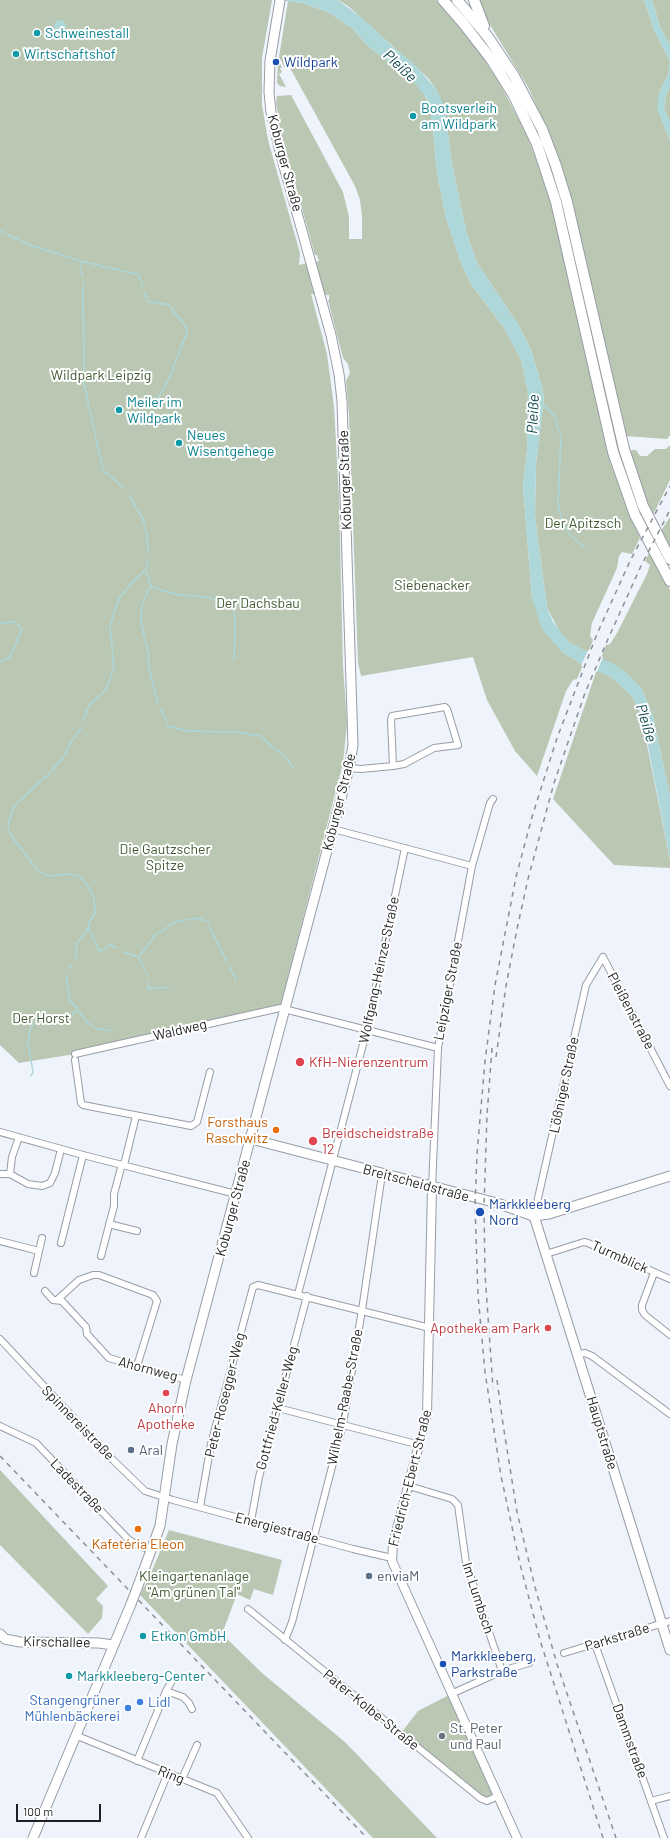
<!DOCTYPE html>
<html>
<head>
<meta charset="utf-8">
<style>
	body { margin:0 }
	#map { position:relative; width:670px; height:1838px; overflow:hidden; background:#eef3fc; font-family:Barlow,sans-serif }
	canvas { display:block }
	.scale { position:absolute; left:16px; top:1804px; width:85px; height:18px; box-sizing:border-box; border:2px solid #1f2124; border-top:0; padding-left:5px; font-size:12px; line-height:14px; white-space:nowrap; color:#1f2124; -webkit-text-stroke:3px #fff; paint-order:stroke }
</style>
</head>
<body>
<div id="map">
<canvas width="670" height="1838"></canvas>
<div class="scale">100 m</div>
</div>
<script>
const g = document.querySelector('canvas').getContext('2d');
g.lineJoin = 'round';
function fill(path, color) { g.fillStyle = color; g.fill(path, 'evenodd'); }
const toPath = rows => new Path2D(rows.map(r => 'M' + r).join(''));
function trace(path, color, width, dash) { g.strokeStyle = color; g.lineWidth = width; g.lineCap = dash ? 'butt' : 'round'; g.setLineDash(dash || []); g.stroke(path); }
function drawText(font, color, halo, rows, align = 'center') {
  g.font = font + ' Barlow,sans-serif'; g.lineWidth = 4; g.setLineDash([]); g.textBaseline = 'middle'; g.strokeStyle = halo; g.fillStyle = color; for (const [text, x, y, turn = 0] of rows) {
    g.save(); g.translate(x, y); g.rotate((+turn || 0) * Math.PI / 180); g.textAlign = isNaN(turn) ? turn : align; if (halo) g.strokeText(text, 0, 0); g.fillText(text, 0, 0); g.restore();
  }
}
const green = toPath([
	[0,0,272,0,262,58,262,105,268,140,300,253,299,265,319,261,317,255,315,255,282,137,276,103,277,96,291,95,343,192,349,217,349,239,362,239,362,216,360,200,355,186,289,66,285,68,279,57,288,1,302,3,328,12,352,28,367,45,413,81,423,92,430,108,432,120,437,172,446,218,461,263,471,284,505,329,521,360,528,391,527,451,523,485,532,599,562,652,583,665,577,679,573,680,566,691,537,776,515,751,487,700,473,657,361,676,358,663,349,414,346,381,350,373,348,364,343,358,328,300,329,300,329,295,311,294,327,354,334,407,339,497,343,666,347,723,343,763,280,1008,75,1054,19,1063,0,1045],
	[338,0,436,0,478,50,500,84,527,135,547,189,557,225,611,465,640,538,632,554,622,552,619,556,617,568,592,623,590,636,593,640,588,653,570,643,560,632,547,608,535,516,536,463,544,398,542,387,531,350,519,326,477,263,466,231,452,164,445,111,436,89,428,78,348,6],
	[478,0,644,0,654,30,670,61,668,75,659,93,660,116,670,140,670,435,667,439,625,436,549,134,528,87,490,25],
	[652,0,670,0,670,45,660,27],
	[278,60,282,67,280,68,282,72,279,74,286,87,280,86,277,83],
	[670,86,670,123,664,108,666,95],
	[670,445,670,480,653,515,643,494,630,453,632,450,636,450,640,456,647,456,655,449,666,449],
	[670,517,670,548,661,531],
	[649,553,670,590,670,797,653,716,647,701,641,688,601,658,606,645,610,644,617,633,647,574,650,565,645,561],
	[597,669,610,676,626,690,635,701,641,715,670,860,670,868,614,865,553,799],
	[0,1470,108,1586,96,1599,103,1606,102,1618,88,1634,0,1545],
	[169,1530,282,1560,273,1595,254,1589,250,1600,237,1594,222,1634,262,1673,346,1743,437,1838,373,1838,140,1595,149,1578],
	[451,1694,498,1796,488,1801,401,1733,418,1711]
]);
const water = toPath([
	[276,0,338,0,367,22,393,47,416,66,436,89,442,101,445,111,452,164,466,231,477,263,519,326,531,350,542,387,544,398,536,463,535,516,547,608,553,622,570,643,615,665,629,675,641,688,647,701,653,716,670,797,670,860,646,736,641,715,635,701,626,690,610,676,583,665,562,652,542,629,532,599,523,485,527,451,528,391,521,360,505,329,471,284,461,263,446,218,437,172,432,120,426,98,413,81,367,45,352,28,328,12,302,3],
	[644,0,652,0,660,27,670,45,670,86,666,95,664,107,670,123,670,140,657,109,659,93,668,75,670,61,654,30],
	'54 26a6 6 0 1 1 12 0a6 6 0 1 1-12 0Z'
]);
const pier = toPath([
	[588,650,603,657,597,672,581,666]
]);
const stream = toPath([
	[0,231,27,244,81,261,139,275,140,279],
	[80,268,81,262],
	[81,271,83,277],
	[141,282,143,288],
	[83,283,84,384,103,470,124,488],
	[144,293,148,301,169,305,186,327,187,332,170,376,155,404],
	[542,403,554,416,561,437,558,504,562,521,570,535,585,548],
	[129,495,143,519,147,535,148,553],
	[146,571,151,587,147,592,142,605,141,622,149,657,148,665,158,704],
	[151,587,175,594,211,598,226,607,238,604],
	[245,602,252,599],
	[234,606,235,621,234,660],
	[0,623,15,622,22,629,10,657,0,661],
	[161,709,168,726,186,731,235,732,260,736,286,758,294,768],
	[83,720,90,704,106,690,114,667,110,627,114,612,120,597,135,579,146,570,148,561],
	[89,929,99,951,111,945,116,948],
	[123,952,139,957,156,934,161,932,174,922,197,918,208,922,226,961],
	[139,958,147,974],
	[75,959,77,951,76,944,88,929,90,921,95,913,94,898,90,889,80,876,65,874,51,876,39,872,13,838,8,830,9,821,14,806,52,771,67,752,71,742,82,727],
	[230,967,236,981],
	[69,968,72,964],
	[148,982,148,989,169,987],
	[78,1010,86,1021,97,1029,113,1031],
	[31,1076,33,1072,28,1042,31,1026,43,1018,71,1016,78,1010,69,998,66,975]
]);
const minor = toPath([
	[349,768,361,769,393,766,404,764,434,748,458,745,447,709,445,707,392,716,391,720,393,766],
	[333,829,472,866],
	[603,957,670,1086],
	[75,1054,280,1008,438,1048],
	[75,1060,81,1103,83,1105,191,1126,197,1122,210,1072],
	[0,1132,83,1155,236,1194],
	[19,1137,12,1157,10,1174,28,1184,42,1186,50,1183,55,1173,61,1149],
	[124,1165,136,1116],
	[0,1174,10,1174],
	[432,1188,438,1048,472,866,490,803,493,799],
	[534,1216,586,985,603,957],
	[109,1224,137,1231],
	[0,1241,39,1251,42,1238],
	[61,1243,83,1155],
	[546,1254,584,1242,588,1243,670,1279],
	[101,1256,114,1206,114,1194,122,1164],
	[34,1273,39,1251],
	[654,1273,642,1305,642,1310,645,1315,670,1335],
	[45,1291,53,1300,62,1301,86,1327,87,1334,109,1358,186,1380],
	[298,1294,367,1029,405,848],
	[57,1300,79,1280,93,1275,99,1275,153,1295,157,1301,137,1366],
	[0,1339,113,1460,145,1491,173,1500,353,1549,392,1558],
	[578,1354,585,1353,592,1356,670,1414],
	[278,1408,420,1445],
	[0,1426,36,1443,128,1539,137,1545,151,1550],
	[409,1486,452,1499,458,1505,466,1563,502,1671],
	[200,1507,211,1444,253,1287,258,1285,430,1328],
	[251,1521,259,1477,307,1296],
	[248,1609,480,1798,487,1801,498,1796],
	[285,1640,292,1622,343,1424,362,1310,382,1174],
	[595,1644,664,1838],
	[564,1653,670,1621],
	[166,1691,183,1697,189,1703,192,1709],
	[451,1694,502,1671,529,1663],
	[75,1735,217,1793,248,1838],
	[137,1761,166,1691,173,1679],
	[182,1779,197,1745],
	[651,1801,670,1796],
	[141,1838,168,1773]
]);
const tertiary = toPath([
	[432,1188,427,1414,393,1544,392,1561,517,1838]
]);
const secondary = toPath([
	[251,1139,497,1203,533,1216,549,1214,670,1176],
	[534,1216,670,1650],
	[136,1591,160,1526,172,1444,186,1380,349,768,353,745,342,401,339,374,331,335,280,152,271,112,269,92,270,61,280,0],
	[0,1634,5,1639,20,1642,99,1643,113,1645],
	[33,1838,131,1604]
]);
const trunk = toPath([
	[443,0,463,23,491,59,513,94,537,144,556,202,613,452,635,515,670,581],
	[457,0,488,37,514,76,542,129,556,166,567,202,624,449,643,506,670,559],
	[474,0,484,26]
]);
const rail = toPath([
	[492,1048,487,1115,484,1208,485,1274,493,1388],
	[496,1057,506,986,517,929,528,879,554,783,585,693,608,639,641,566,670,510],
	[497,1380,503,1424,517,1512,535,1587,557,1664,616,1838],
	[0,1456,367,1838],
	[603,1838,540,1640,520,1564,501,1476,485,1372,478,1295,475,1206,477,1154,485,1061,495,985,516,877,532,817,557,738,597,634,630,561,670,486]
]);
const secondaryBridge = toPath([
	[131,1604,136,1591]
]);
const markers = [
	[37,33,4,"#0f9aa8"],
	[16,54,4,"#0f9aa8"],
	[276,62,4,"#1a4fb4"],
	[413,116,4,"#0f9aa8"],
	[119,410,4,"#0f9aa8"],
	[179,443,4,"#0f9aa8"],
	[300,1062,5,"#e0444e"],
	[276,1130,4,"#e8710a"],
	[313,1141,5,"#e0444e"],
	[480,1212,5,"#1a4fb4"],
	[548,1328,4,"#e0444e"],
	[166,1393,4,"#e0444e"],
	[131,1450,4,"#5c6f8a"],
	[138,1529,4,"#e8710a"],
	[369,1576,4,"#5c6f8a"],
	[143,1636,4,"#0f9aa8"],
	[443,1664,4,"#1a4fb4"],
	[69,1676,4,"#0f9aa8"],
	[140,1702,4,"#3f7fe0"],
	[128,1708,4,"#3f7fe0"],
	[442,1736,4,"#6b7280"]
];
const cultureNames = [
	["Schweinestall",45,33],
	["Wirtschaftshof",24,54],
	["Bootsverleih",421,108],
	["am Wildpark",421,124],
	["Meiler im",127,402],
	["Wildpark",127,418],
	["Neues",187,435],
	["Wisentgehege",187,451],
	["Etkon GmbH",151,1636],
	["Markkleeberg-Center",77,1676]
];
const transitNames = [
	["Wildpark",284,62],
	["Markkleeberg",489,1204],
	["Nord",489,1220],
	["Markkleeberg,",451,1656],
	["Parkstraße",451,1672]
];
const streetNames = [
	["Koburger Straße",285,163,75],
	["Koburger Straße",345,480,-92],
	["Koburger Straße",339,802,-76],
	["Wolfgang-Heinze-Straße",379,970,-78],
	["Leipziger Straße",448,991,-79],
	["Pleißenstraße",631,1011,62],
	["Waldweg",180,1030,-13],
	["Lößniger Straße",564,1085,-78],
	["Breitscheidstraße",416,1183,15],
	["Koburger Straße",233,1208,-75],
	["Turmblick",620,1257,24],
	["Ahornweg",148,1369,15],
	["Peter-Rosegger-Weg",225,1395,-76],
	["Wilhelm-Raabe-Straße",345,1397,-79],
	["Gottfried-Keller-Weg",277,1408,-75],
	["Spinnereistraße",78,1423,46],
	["Hauptstraße",602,1433,73],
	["Friedrich-Ebert-Straße",410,1478,-76],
	["Ladestraße",77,1486,46],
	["Energiestraße",277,1528,15],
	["Im Lumbsch",478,1598,72],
	["Parkstraße",617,1637,-17],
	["Kirschallee",57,1642,1],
	["Pater-Kolbe-Straße",371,1710,39],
	["Dammstraße",630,1741,70],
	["Ring",171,1775,22]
];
const parkNames = [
	["Wildpark Leipzig",101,375],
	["Der Apitzsch",583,523],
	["Siebenacker",432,585],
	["Der Dachsbau",258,603],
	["Die Gautzscher",165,849],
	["Spitze",165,865],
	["Der Horst",41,1018],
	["Kleingartenanlage",194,1576],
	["\"Am grünen Tal\"",194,1592]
];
const healthNames = [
	["KfH-Nierenzentrum",309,1062],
	["Breidscheidstraße",322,1133],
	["12",322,1149],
	["Apotheke am Park",540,1328,"right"],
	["Ahorn",166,1408,"center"],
	["Apotheke",166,1424,"center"]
];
const foodNames = [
	["Forsthaus",268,1122],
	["Raschwitz",268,1138],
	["Kafetéria Eleon",138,1544,"center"]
];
const serviceNames = [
	["Aral",139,1450],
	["enviaM",377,1576]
];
const shopNames = [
	["Stangengrüner",120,1700],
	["Mühlenbäckerei",120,1716],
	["Lidl",148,1702,"left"]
];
const worshipNames = [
	["St. Peter",450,1728],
	["und Paul",450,1744]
];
const waterNames = [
	["Pleiße",400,66,43],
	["Pleiße",533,414,-87],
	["Pleiße",646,723,73]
];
fill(green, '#bac7b3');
fill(water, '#aed7d9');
fill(pier, '#eef3fc');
trace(stream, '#aed7d9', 1.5);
trace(minor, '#989da5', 8);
trace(tertiary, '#989da5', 10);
trace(secondary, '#989da5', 11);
trace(trunk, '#989da5', 12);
trace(minor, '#fff', 6);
trace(tertiary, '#fff', 8);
trace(secondary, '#fff', 9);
trace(trunk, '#fff', 10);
trace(rail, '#8c8f95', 1.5, [5, 5]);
trace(secondaryBridge, '#989da5', 11, []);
trace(secondaryBridge, '#fff', 9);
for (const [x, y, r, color] of markers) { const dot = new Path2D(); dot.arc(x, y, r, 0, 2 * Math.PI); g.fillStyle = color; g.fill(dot); trace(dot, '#fff', 1.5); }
drawText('14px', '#0d838f', '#fff', cultureNames, 'left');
drawText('14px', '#164399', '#fff', transitNames, 'left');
drawText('14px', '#1f2124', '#fff', streetNames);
drawText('14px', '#3f5b31', '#fff', parkNames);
drawText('14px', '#be3a42', '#fff', healthNames, 'left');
drawText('14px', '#c56008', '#fff', foodNames, 'right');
drawText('14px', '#4e5e75', '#fff', serviceNames, 'left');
drawText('14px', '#366cbe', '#fff', shopNames, 'right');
drawText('14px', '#5b616d', '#fff', worshipNames, 'left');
drawText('italic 15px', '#0f4a4e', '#fff', waterNames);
</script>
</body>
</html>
